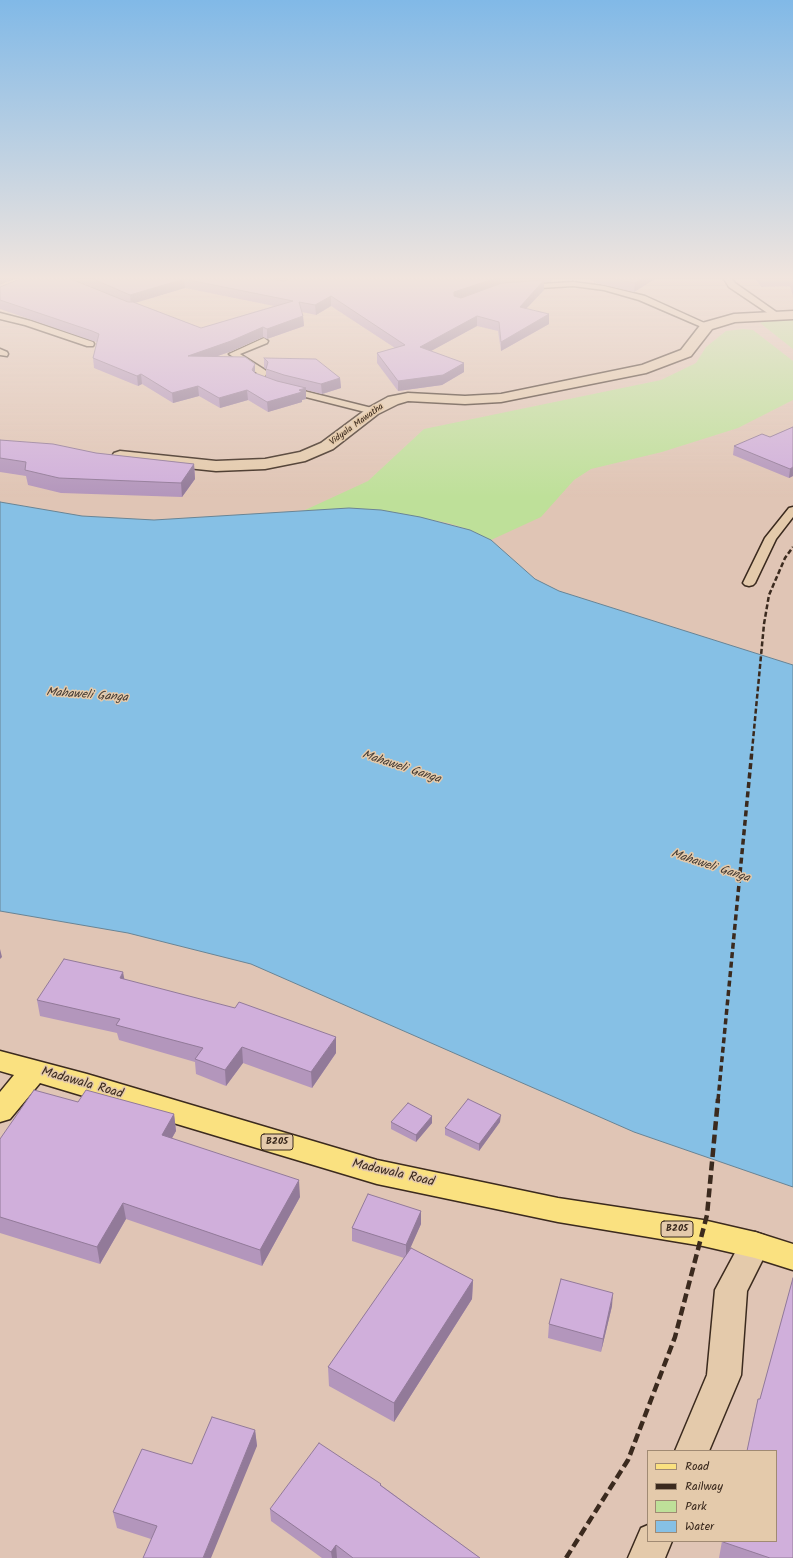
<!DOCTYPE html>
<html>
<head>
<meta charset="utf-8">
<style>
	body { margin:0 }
	#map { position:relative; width:793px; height:1558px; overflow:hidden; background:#e0c5b5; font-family:Kalam,sans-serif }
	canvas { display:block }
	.legend { position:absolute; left:647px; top:1450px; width:130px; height:92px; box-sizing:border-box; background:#e4caab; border:1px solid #a08a73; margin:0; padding:5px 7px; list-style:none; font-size:12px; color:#3b2a1e }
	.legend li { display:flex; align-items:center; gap:8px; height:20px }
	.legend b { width:20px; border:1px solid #a08a73 }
</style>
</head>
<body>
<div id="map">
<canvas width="793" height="1558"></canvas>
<ul class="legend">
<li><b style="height:5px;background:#fae180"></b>Road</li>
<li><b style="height:5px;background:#3b2a1e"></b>Railway</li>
<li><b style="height:11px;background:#bee099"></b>Park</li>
<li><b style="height:11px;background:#86c0e5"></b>Water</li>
</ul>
</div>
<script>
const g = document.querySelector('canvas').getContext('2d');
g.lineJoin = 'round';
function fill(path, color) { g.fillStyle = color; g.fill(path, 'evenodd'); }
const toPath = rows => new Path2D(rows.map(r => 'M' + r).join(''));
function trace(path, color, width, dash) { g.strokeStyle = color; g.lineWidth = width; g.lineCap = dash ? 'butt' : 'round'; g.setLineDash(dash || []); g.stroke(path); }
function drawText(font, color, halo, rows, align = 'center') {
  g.font = font + ' Kalam,sans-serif'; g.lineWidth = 3; g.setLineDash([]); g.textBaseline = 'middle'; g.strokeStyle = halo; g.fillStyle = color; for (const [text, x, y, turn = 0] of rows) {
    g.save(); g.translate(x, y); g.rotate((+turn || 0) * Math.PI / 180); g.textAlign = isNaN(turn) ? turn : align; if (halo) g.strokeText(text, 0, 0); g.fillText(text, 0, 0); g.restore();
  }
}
const green = toPath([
	[771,319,793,319,793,349,760,323],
	[743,329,753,330,793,361,793,400,738,428,662,452,591,469,574,480,541,517,491,540,470,530,448,523,381,510,349,508,303,511,368,481,424,429,661,380,696,363,706,347,726,331]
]);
const water = toPath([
	[0,502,82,516,154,520,349,508,381,510,420,517,470,530,491,540,535,579,559,591,793,665,793,1187,634,1132,251,964,128,933,0,911,0,502]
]);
const lane = toPath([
	[724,279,732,279,735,283,782,316,781,318,775,318,729,287,724,279],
	[573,282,604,286,645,296,711,326,707,329,704,328,639,300,604,290,573,286,524,289,520,287,524,285,573,282],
	[0,313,31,321,93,342,94,344,93,346,87,346,25,325,0,319,0,313],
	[264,338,268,341,267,343,240,354,265,370,267,372,264,379,284,386,376,409,378,411,373,414,278,390,256,382,254,380,257,373,229,354,264,338],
	[0,349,7,352,8,354,7,356,0,355,0,349],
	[793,507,793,517,776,539,755,583,753,585,749,586,745,585,743,583,765,538,789,508,793,507]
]);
const street = toPath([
	[793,311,793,319,735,322,712,329,691,356,646,373,501,402,465,404,408,401,398,404,378,414,333,449,305,461,265,469,216,471,120,461,114,459,112,456,114,453,120,451,216,461,265,459,300,452,321,443,368,408,388,397,408,393,465,396,501,394,642,365,681,350,702,323,734,314,793,311],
	[755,1232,766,1236,770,1245,747,1291,741,1375,709,1451,675,1451,707,1375,715,1290,744,1236,755,1232],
	[648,1525,648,1541,672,1541,665,1558,628,1558,641,1528,648,1525]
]);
const primary = toPath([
	[0,1051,87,1074,377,1160,558,1198,703,1220,755,1232,793,1244,793,1270,755,1258,703,1246,558,1222,377,1184,40,1083,10,1119,0,1122,0,1092,14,1075,0,1071,0,1051]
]);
const railFar2 = toPath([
	[752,751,764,624,769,595,785,558,793,547]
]);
const railFar1 = toPath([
	[718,1100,752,750]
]);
const rail = toPath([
	[566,1558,628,1460,675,1337,707,1215,718,1099]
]);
const wall = toPath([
	[20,279,553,279,550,282,544,282,544,290,526,309,549,314,549,324,501,351,498,331,477,326,431,351,464,372,442,385,398,391,377,363,377,353,395,348,331,306,316,315,302,312,303,316,304,326,267,339,263,337,232,351,215,357,255,364,255,374,266,377,266,369,264,368,264,358,340,378,341,388,322,394,306,390,306,399,302,400,302,402,268,412,248,400,220,408,199,396,173,403,142,384,138,386,94,368,93,358,97,342,93,341,0,309,0,287],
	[73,280,79,282,110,295],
	[185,288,274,306,201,328,135,303],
	[590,279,655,279,634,292,596,283],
	[756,279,793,279,793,296,790,286,761,287],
	[793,427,793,476,789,478,733,455,734,446,770,437],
	[0,440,96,453,194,464,195,479,182,497,61,493,28,485,26,476,0,472],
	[37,1000,336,1053,312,1088,243,1063,226,1086,196,1074,195,1062,119,1040,117,1033,40,1016],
	[174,1114,176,1131,172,1138,300,1197,262,1266,126,1219,100,1264,0,1233,0,1139],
	[432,1116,432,1123,416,1142,391,1129,391,1122],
	[500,1122,479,1151,445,1135,445,1128],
	[421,1211,421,1224,409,1250,473,1280,472,1299,394,1422,329,1386,328,1367,404,1258,352,1241,352,1228],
	[793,1278,793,1558,719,1558,722,1541,776,1541,776,1451,747,1451,754,1416,758,1399,760,1399],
	[612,1306,601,1352,548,1338,549,1324],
	[255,1430,257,1446,151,1539,117,1528,113,1512,192,1464],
	[381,1485,480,1558,322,1558,271,1521,270,1509]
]);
const shadedWall = toPath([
	[0,279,14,279,0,285],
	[184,279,185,288,131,304,130,295],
	[493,279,500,279,500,286,454,301,454,292],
	[642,279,655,279,634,292,635,283],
	[544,280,544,290,519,316,520,307],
	[331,296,331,306,316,315,315,305],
	[549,314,549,324,501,351,501,342],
	[303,316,304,326,267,339,267,329],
	[477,316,477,326,420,357,420,347],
	[263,327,263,337,232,351,189,366,188,356],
	[464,363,464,372,442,385,398,391,398,381],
	[255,364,255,374,252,370],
	[141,374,142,384,138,386,137,376],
	[340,378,341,388,322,394,321,384],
	[198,386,199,396,173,403,172,393],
	[306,388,306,399,302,400,302,402,268,412,267,402],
	[247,390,248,400,220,408,219,398],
	[194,464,195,479,182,497,181,483],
	[793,467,793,476,789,478,790,469],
	[0,949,2,957,0,959],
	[123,972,126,988,120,978],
	[336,1037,336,1053,312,1088,311,1072],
	[242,1047,243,1063,226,1086,225,1070],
	[174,1114,176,1131,164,1152,162,1135],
	[501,1115,500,1122,479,1151,479,1144],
	[432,1116,432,1123,416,1142,416,1135],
	[299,1180,300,1197,262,1266,260,1250],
	[123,1203,126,1219,100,1264,97,1247],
	[421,1211,421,1224,406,1258,406,1245],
	[473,1280,472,1299,394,1422,394,1403],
	[613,1293,612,1306,601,1352,603,1339],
	[255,1430,257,1446,211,1558,203,1558],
	[336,1545,337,1558,332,1558,331,1552]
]);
const building = toPath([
	[20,279,71,279,128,302,133,302,201,328,293,301,184,279,130,295,93,279,271,279,284,281,289,279,493,279,454,292,454,296,461,298,502,283,544,280,520,307,549,314,501,342,499,322,477,316,420,347,464,363,443,375,398,381,377,353,405,345,331,296,315,305,299,302,303,316,267,329,263,327,231,341,188,356,245,357,255,364,252,370,255,373,277,381,306,388,299,390,302,392,267,402,247,390,219,398,198,386,172,393,141,374,137,376,93,358,99,334,92,331,0,300,0,287,20,279],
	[615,279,642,279,635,283,615,279],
	[264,358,316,359,340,378,321,384,284,375,266,369,268,362,264,358],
	[793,427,793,467,790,469,734,446,762,434,770,437,793,427],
	[0,440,53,444,96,453,194,464,181,483,59,478,25,470,26,462,0,458,0,440],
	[64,959,123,972,120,978,235,1008,239,1002,336,1037,311,1072,242,1047,225,1070,195,1059,203,1048,116,1025,120,1019,37,1000,64,959],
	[34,1090,78,1102,86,1090,174,1114,162,1135,299,1180,260,1250,123,1203,97,1247,0,1217,0,1139,34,1090],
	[468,1099,501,1115,479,1144,445,1128,468,1099],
	[408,1103,432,1116,416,1135,391,1122,408,1103],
	[368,1194,421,1211,406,1245,352,1228,368,1194],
	[411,1248,473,1280,394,1403,328,1367,411,1248],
	[793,1278,793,1558,770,1558,723,1542,724,1541,776,1541,776,1451,747,1451,758,1399,760,1399,793,1278],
	[561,1279,613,1293,603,1339,549,1324,561,1279],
	[212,1417,255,1430,203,1558,143,1558,157,1526,113,1512,142,1449,192,1464,212,1417],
	[319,1443,381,1484,380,1485,480,1558,353,1558,336,1545,331,1552,270,1509,319,1443]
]);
const farStreetnames = [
	["Vidyala Mawatha",357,425,-36]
];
const shields = [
	[277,1142,32],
	[677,1229,32]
];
const shieldNames = [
	["B205",277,1142],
	["B205",677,1229]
];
const waterNames = [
	["Mahaweli Ganga",87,696,4],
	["Mahaweli Ganga",401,768,18],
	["Mahaweli Ganga",710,867,18]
];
const nearStreetnames = [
	["Madawala Road",82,1084,16],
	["Madawala Road",393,1174,13]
];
fill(green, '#bee099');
fill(water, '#86c0e5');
trace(water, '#688495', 1);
trace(lane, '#3b2a1e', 3);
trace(street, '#3b2a1e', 3);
trace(primary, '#3b2a1e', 3);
fill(lane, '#e4caab');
fill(street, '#e4caab');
fill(primary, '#fae180');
trace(railFar2, '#3b2a1e', 2.5, [5, 2.5]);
trace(railFar1, '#3b2a1e', 3.5, [6, 3.5]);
trace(rail, '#3b2a1e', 4.5, [9, 4.5]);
fill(wall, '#b396bc');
fill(shadedWall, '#927a99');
fill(building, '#d0afdb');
trace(building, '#927a99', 1);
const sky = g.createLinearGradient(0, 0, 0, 497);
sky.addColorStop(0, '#81b9e7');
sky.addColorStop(0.56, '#f1e5de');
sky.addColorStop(1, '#f1e5de00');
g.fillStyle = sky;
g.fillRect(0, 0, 793, 497);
drawText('9px', '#3b2a1e', '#e4caab', farStreetnames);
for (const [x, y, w] of shields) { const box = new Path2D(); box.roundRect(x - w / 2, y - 8, w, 16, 3); g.fillStyle = '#e4caab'; g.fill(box); trace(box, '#3b2a1e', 1); }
drawText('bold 10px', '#3b2a1e', null, shieldNames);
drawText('italic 12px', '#423932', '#e4caab', waterNames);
drawText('13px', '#3b2a1e', '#e4caab', nearStreetnames);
</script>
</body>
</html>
